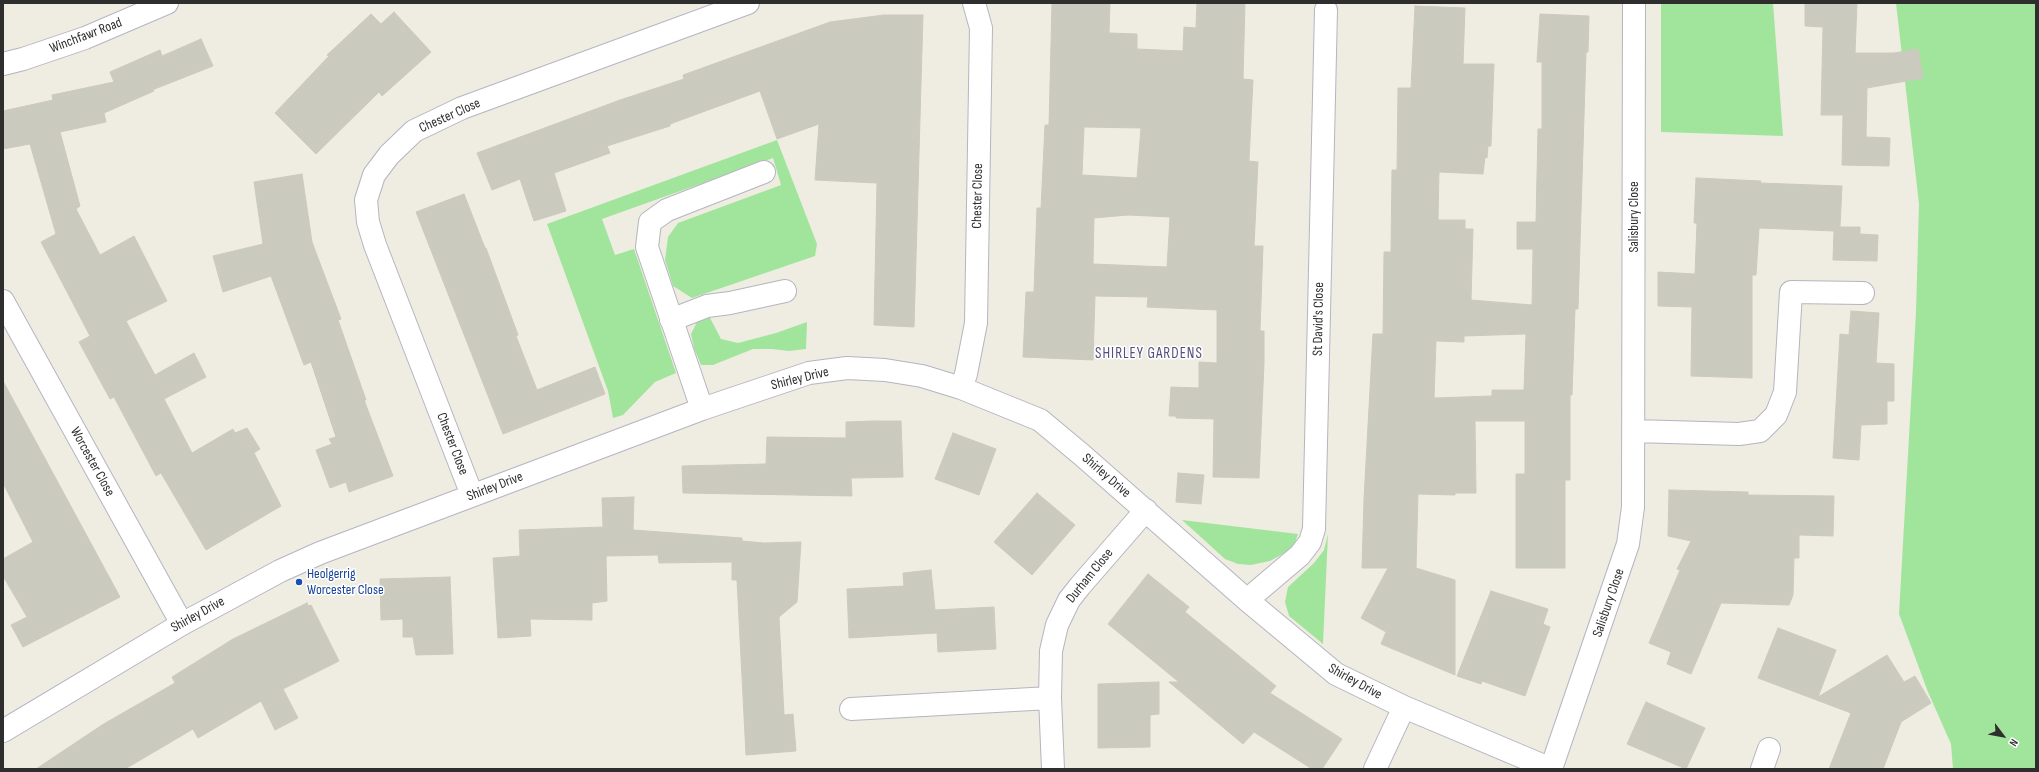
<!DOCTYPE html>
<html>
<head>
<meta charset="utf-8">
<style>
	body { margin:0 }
	#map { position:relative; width:2039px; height:772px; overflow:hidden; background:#efede1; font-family:"Sofia Sans Condensed",sans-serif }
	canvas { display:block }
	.frame { position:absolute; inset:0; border:4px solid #2e2e2e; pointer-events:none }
	.north { position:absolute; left:1983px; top:716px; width:40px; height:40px; -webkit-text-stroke:3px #fff; paint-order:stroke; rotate:122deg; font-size:11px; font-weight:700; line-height:16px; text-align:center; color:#2e2e2e }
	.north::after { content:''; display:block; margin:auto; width:14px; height:18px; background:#2e2e2e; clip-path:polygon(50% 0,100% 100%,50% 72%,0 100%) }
</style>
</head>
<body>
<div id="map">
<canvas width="2039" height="772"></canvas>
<div class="frame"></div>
<div class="north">N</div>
</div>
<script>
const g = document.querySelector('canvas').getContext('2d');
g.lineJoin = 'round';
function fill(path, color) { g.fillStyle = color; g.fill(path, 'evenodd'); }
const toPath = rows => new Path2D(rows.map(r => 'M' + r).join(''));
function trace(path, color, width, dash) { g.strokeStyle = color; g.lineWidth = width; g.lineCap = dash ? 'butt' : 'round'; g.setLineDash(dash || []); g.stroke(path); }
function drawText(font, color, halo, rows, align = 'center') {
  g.font = font + ' "Sofia Sans Condensed",sans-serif'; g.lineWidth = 3; g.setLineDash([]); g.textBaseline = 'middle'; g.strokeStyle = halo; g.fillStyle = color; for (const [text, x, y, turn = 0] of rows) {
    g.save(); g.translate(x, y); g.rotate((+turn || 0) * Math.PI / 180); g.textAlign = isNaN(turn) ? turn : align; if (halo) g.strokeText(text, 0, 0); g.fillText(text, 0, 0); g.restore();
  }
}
const green = toPath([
	[1661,3,1773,3,1783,136,1661,132],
	[1896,3,2036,3,2036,769,1953,769,1951,744,1928,692,1899,614,1916,312,1919,204],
	[777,140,817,244,815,256,692,298,673,286,665,260,668,237,678,223,781,185,773,158,602,219,615,255,634,249,676,373,655,382,623,415,613,418,608,391,547,224],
	[708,314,721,339,738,343,776,333,807,322,806,349,789,351,772,349,753,349,713,365,701,365,694,348,691,334,698,320],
	[1182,520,1298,534,1295,543,1288,551,1270,561,1251,565,1238,564,1225,559],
	[1328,534,1323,644,1289,616,1285,602,1288,587,1314,563,1324,550]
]);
const building = toPath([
	[1052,3,1110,3,1109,33,1137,34,1137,49,1183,51,1184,27,1196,28,1197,3,1245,3,1243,79,1253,80,1249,161,1258,162,1254,246,1263,246,1260,331,1264,331,1264,363,1259,478,1213,477,1214,419,1176,418,1176,416,1169,416,1171,387,1199,388,1199,362,1217,363,1217,310,1147,307,1148,297,1095,296,1093,360,1023,357,1026,292,1034,292,1037,208,1041,208,1045,125,1049,125,1052,3],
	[1084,127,1141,128,1137,178,1082,175,1084,127],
	[1128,215,1170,217,1167,267,1093,264,1094,218,1128,215],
	[1805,3,1857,3,1855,53,1894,53,1918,49,1923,78,1867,88,1866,137,1890,138,1889,166,1842,165,1843,115,1821,115,1823,27,1805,26,1805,3],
	[1415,6,1465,8,1463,64,1494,64,1491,146,1488,146,1487,158,1485,157,1483,174,1439,172,1438,220,1465,220,1465,229,1473,229,1471,300,1532,305,1533,249,1517,249,1517,222,1536,222,1538,129,1542,129,1542,62,1537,62,1540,14,1589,16,1588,52,1586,52,1578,309,1575,309,1572,395,1570,395,1570,480,1565,480,1565,568,1516,568,1516,474,1525,474,1525,421,1475,421,1476,493,1455,493,1455,495,1418,494,1416,568,1455,580,1455,675,1381,644,1386,632,1361,618,1388,568,1362,568,1364,499,1373,334,1383,334,1384,252,1391,252,1392,170,1397,170,1398,88,1411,88,1415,6],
	[1526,334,1524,390,1492,390,1492,396,1434,398,1436,341,1464,342,1464,336,1526,334],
	[394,12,431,52,382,96,379,92,316,154,275,113,329,56,327,55,371,14,381,24,394,12],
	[884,15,923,15,914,327,874,325,877,183,815,180,819,124,777,139,760,91,670,124,670,126,607,146,610,153,554,173,566,211,534,221,520,179,492,190,477,153,620,100,684,79,683,75,830,22,884,15],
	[201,39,213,66,152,90,154,91,104,113,106,122,60,132,80,206,76,209,100,255,134,236,167,301,126,321,155,375,194,353,206,377,164,399,192,453,233,429,235,433,247,428,260,449,254,453,281,506,206,550,161,473,156,476,114,397,110,399,79,342,90,336,41,242,56,234,30,144,3,149,3,111,53,100,52,95,114,82,110,72,160,50,162,56,201,39],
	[302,174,312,242,341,319,338,320,366,400,364,400,393,476,349,492,346,482,330,488,316,450,332,444,329,439,336,437,311,362,304,365,271,276,223,292,213,256,263,244,254,182,302,174],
	[1696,178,1761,181,1760,183,1842,186,1840,227,1860,227,1860,234,1878,235,1877,261,1833,260,1834,231,1759,228,1756,275,1752,275,1752,378,1691,376,1692,307,1658,306,1658,272,1695,274,1697,223,1694,223,1696,178],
	[464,194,485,248,486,248,518,335,516,336,537,390,595,367,605,394,503,434,416,212,464,194],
	[1851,311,1879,313,1876,363,1894,364,1894,401,1887,401,1887,424,1861,425,1859,460,1833,458,1840,334,1849,335,1851,311],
	[3,381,120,597,23,647,11,625,27,617,3,576,3,559,33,542,3,483,3,381],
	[873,421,901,421,903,477,851,478,852,496,683,493,682,466,766,464,767,437,846,438,846,422,873,421],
	[953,433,996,449,979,495,935,479,953,433],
	[1178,473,1204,475,1201,504,1176,502,1178,473],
	[1669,490,1748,492,1748,495,1834,496,1833,536,1799,535,1799,558,1794,558,1793,595,1789,605,1721,603,1691,674,1667,664,1671,652,1649,643,1680,570,1677,569,1691,541,1668,536,1669,490],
	[1037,493,1075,525,1032,575,994,542,1037,493],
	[634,497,633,530,742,538,742,541,764,543,801,542,797,602,779,617,784,715,793,714,796,751,746,755,737,580,732,580,732,562,659,563,658,555,606,556,607,601,592,603,592,620,530,619,531,636,498,638,493,558,520,556,519,530,603,527,602,498,634,497],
	[931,570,935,610,994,607,996,649,938,652,937,633,849,638,847,589,904,586,903,573,931,570],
	[1148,574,1189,607,1185,612,1276,686,1270,693,1342,739,1322,769,1312,769,1254,732,1243,744,1169,682,1179,682,1108,624,1148,574],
	[450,577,453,654,416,655,413,637,403,637,403,619,381,620,380,579,450,577],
	[1491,591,1548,609,1543,624,1550,627,1525,696,1482,681,1481,684,1457,676,1491,591],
	[307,603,308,606,311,605,339,661,283,689,298,718,275,730,261,701,198,738,193,729,125,769,36,769,102,725,175,683,172,677,233,639,307,603],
	[1778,628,1836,650,1818,697,1887,655,1904,682,1915,676,1931,703,1901,722,1883,769,1829,769,1851,713,1758,678,1778,628],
	[1159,682,1159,714,1150,715,1150,747,1098,748,1098,684,1159,682],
	[1646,702,1705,728,1686,769,1627,744,1646,702]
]);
const minor = toPath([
	[3,64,23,59,85,38,167,3],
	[3,301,182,624],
	[671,320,707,306,730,303,785,291],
	[961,388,966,374,976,323,981,28,974,3],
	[702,409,647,247,650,222,667,210,764,172],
	[1634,431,1739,434,1760,431,1776,415,1785,392,1791,292,1863,293],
	[472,495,375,245,368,222,366,200,374,175,389,155,414,131,462,108,748,3],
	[1247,600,1300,555,1310,542,1314,529,1326,10],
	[851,709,1050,698],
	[3,731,182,624,280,571,320,553,702,409,809,373,847,368,885,370,922,376,961,388,1040,420,1082,455,1247,600,1336,674,1404,707,1551,769],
	[1053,769,1050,698,1051,651,1057,625,1069,600,1080,586,1146,510],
	[1375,769,1404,707],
	[1551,769,1628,544,1633,507,1634,3],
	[1762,769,1769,749]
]);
const markers = [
	[299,582,4,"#1a4fb4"]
];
const streetNames = [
	["Winchfawr Road",86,36,-21],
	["Chester Close",450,116,-24],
	["Chester Close",978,196,-89],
	["Salisbury Close",1634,217,-90],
	["St David's Close",1319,319,-89],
	["Shirley Drive",800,379,-14],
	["Chester Close",452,444,69],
	["Worcester Close",92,462,61],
	["Shirley Drive",1106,476,41],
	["Shirley Drive",495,487,-21],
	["Durham Close",1090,576,-51],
	["Salisbury Close",1609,603,-71],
	["Shirley Drive",198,615,-29],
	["Shirley Drive",1355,682,29]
];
const transitNames = [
	["Heolgerrig",307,574],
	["Worcester Close",307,590]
];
const neighbourhoodNames = [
	["SHIRLEY GARDENS",1149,354]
];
fill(green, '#a1e59d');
fill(building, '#cbcabf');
trace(building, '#cbcaba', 1);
trace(minor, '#b5b4c1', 24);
trace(minor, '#fff', 22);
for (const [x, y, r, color] of markers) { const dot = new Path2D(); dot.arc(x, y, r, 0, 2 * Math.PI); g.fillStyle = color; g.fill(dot); trace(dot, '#fff', 1.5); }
drawText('14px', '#2e2e2e', '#fff', streetNames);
drawText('14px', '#164399', '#fff', transitNames, 'left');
g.letterSpacing = '1px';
drawText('15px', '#534d80', '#fff', neighbourhoodNames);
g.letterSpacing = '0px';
</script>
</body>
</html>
